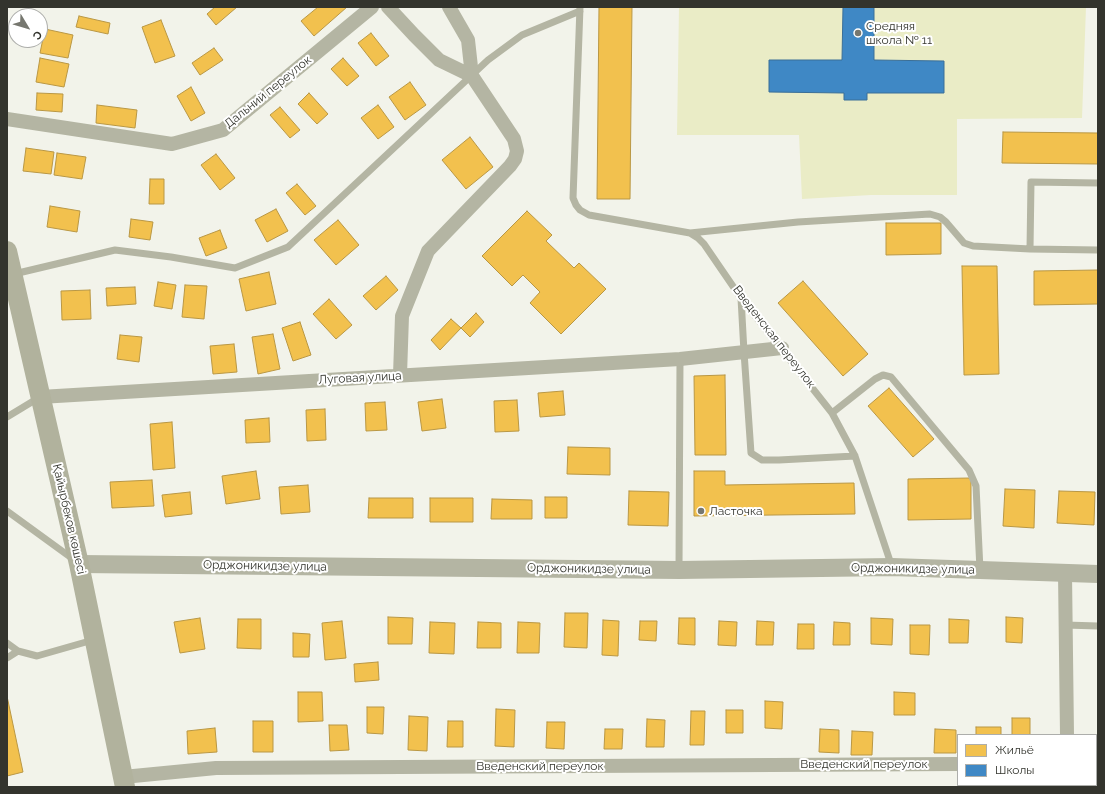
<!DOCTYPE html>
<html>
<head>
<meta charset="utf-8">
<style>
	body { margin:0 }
	#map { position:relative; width:1105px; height:794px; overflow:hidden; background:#f2f3ea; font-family:Raleway,sans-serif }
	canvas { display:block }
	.frame { position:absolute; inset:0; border:8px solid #33342d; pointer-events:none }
	.legend { position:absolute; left:957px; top:734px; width:140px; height:52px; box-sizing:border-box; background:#fff; border:1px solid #adaeab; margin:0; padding:5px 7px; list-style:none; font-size:12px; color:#33342d }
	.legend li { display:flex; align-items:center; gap:8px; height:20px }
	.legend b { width:20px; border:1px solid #adaeab }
	.north { position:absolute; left:8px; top:8px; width:40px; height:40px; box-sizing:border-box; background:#fff; border:1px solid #adaeab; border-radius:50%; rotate:128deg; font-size:11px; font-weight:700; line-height:16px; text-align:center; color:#33342d }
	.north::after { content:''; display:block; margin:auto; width:14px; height:18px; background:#76776f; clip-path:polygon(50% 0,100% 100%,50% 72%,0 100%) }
</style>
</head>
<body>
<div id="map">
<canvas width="1105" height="794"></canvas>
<div class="frame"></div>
<ul class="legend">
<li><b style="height:11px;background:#f2c14e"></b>Жильё</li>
<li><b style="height:11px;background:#3f88c5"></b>Школы</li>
</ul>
<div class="north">С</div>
</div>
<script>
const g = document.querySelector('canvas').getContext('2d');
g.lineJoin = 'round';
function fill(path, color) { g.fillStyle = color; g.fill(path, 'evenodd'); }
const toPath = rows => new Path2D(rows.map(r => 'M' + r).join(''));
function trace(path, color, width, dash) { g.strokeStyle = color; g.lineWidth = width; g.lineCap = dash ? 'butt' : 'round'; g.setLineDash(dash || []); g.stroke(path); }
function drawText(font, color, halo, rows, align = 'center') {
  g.font = font + ' Raleway,sans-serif'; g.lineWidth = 4; g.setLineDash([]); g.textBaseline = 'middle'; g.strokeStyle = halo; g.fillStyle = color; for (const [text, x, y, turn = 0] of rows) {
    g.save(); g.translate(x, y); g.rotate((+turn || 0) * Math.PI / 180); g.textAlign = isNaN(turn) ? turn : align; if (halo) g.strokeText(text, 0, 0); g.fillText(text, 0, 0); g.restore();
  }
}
const green = toPath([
	[679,7,1086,7,1082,118,957,119,957,195,871,195,802,199,799,135,677,135]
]);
const homes = toPath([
	[215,7,237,7,216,25,207,14,215,7],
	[318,7,347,7,314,36,301,21,318,7],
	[599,7,632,7,630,199,597,199,599,7],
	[79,16,110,23,108,34,76,27,79,16],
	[161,20,175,56,155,63,142,27,161,20],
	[45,29,73,35,68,58,40,53,45,29],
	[371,33,389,56,376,66,358,43,371,33],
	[214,48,223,60,200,75,192,63,214,48],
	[40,58,69,64,64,87,36,82,40,58],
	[343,58,359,76,347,86,331,69,343,58],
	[410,82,426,105,405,120,389,97,410,82],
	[191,87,205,113,191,121,177,96,191,87],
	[37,93,63,94,62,112,36,110,37,93],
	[309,93,328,114,317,124,298,104,309,93],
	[97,105,137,110,135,128,96,123,97,105],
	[378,105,394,127,378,139,361,118,378,105],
	[280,107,300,130,290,138,270,115,280,107],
	[1003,132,1098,133,1098,164,1002,163,1003,132],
	[470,137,493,167,466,189,442,160,470,137],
	[26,148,54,152,51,174,23,171,26,148],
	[57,153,86,157,82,179,54,175,57,153],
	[216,154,235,178,220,190,201,165,216,154],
	[150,179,164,179,164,204,149,204,150,179],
	[297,184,316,206,305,215,286,193,297,184],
	[50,206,80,211,77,232,47,227,50,206],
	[276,209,288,231,267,242,255,220,276,209],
	[527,211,552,235,546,241,574,268,579,263,606,289,561,334,530,303,540,292,523,275,512,286,482,256,527,211],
	[131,219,153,222,150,240,129,237,131,219],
	[338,220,359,245,336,265,314,240,338,220],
	[886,223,941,223,941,254,886,255,886,223],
	[220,230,227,248,206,256,199,238,220,230],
	[962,266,997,266,999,374,964,375,962,266],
	[1098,270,1098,304,1034,305,1034,271,1098,270],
	[269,272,276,304,246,311,239,279,269,272],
	[386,276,398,290,376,310,363,296,386,276],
	[803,281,868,354,843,376,778,303,803,281],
	[158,282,176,285,172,309,154,306,158,282],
	[185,285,207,286,204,319,182,317,185,285],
	[135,287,136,304,107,306,106,288,135,287],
	[90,290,91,319,62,320,61,291,90,290],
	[329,299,352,325,336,339,313,314,329,299],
	[476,313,484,322,470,337,461,328,476,313],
	[451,319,461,328,440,350,431,340,451,319],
	[300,322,311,355,293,361,282,328,300,322],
	[273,334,280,369,258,374,252,337,273,334],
	[120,335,142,337,139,362,117,359,120,335],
	[234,344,237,372,213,374,210,346,234,344],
	[725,375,726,455,695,455,694,376,725,375],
	[889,388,934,439,913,457,868,406,889,388],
	[563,391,565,415,540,417,538,393,563,391],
	[442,399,446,428,422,431,418,402,442,399],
	[517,400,519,431,495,432,494,401,517,400],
	[385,402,387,430,366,431,365,403,385,402],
	[325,409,326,440,307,441,306,410,325,409],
	[269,418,270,442,246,443,245,420,269,418],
	[172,422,175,468,153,470,150,424,172,422],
	[568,447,610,448,610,475,567,474,568,447],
	[256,471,260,499,226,504,222,476,256,471],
	[694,471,725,471,725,485,854,483,855,514,694,516,694,471],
	[971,478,971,519,908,520,908,479,971,478],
	[152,480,154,506,112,508,110,482,152,480],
	[308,485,310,512,281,514,279,487,308,485],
	[1005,489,1035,490,1034,528,1003,526,1005,489],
	[629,491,669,492,668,526,628,525,629,491],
	[1059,491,1095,492,1094,525,1057,523,1059,491],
	[190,492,192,514,165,517,162,495,190,492],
	[545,497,567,497,567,518,545,518,545,497],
	[369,498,413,498,413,518,368,518,369,498],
	[430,498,473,498,473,522,430,522,430,498],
	[492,499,532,500,532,519,491,519,492,499],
	[565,613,588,613,587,648,564,647,565,613],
	[388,617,413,618,412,644,388,644,388,617],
	[1006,617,1023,618,1022,643,1006,642,1006,617],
	[200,618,205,649,180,653,174,622,200,618],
	[679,618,695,618,695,645,678,644,679,618],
	[871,618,893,619,892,645,871,644,871,618],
	[238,619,261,619,261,649,237,648,238,619],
	[949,619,969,620,968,643,949,643,949,619],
	[603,620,619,621,618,656,602,655,603,620],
	[342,621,346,658,325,660,322,623,342,621],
	[640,621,657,621,656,641,639,640,640,621],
	[719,621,737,622,736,646,718,645,719,621],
	[757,621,774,622,773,645,756,645,757,621],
	[430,622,455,623,454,654,429,653,430,622],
	[478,622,501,623,501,648,477,648,478,622],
	[518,622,540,623,539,653,517,653,518,622],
	[834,622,850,623,850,645,833,645,834,622],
	[798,624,814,624,814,649,797,649,798,624],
	[910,625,930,625,929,655,910,654,910,625],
	[293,633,310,634,309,657,293,657,293,633],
	[378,662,379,680,355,682,354,664,378,662],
	[298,692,322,692,323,721,298,722,298,692],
	[894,692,915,693,915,715,894,715,894,692],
	[7,696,23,772,7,776,7,696],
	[765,701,783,702,782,729,765,728,765,701],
	[367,707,384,707,383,734,367,733,367,707],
	[496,709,515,710,514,747,495,746,496,709],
	[726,710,743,710,743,733,726,733,726,710],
	[691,711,705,711,704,745,690,745,691,711],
	[409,716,428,717,427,751,408,750,409,716],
	[1012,718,1030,718,1030,735,1012,735,1012,718],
	[647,719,665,720,664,747,646,747,647,719],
	[253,721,273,721,273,752,253,752,253,721],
	[448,721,463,721,463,747,447,747,448,721],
	[547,722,565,722,564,749,546,748,547,722],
	[329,725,347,725,349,750,330,751,329,725],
	[976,727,1001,727,1001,735,976,735,976,727],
	[215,728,217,752,188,754,187,731,215,728],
	[605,729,623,729,622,749,604,749,605,729],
	[820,729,839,730,839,753,819,752,820,729],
	[935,729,956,730,956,753,934,753,935,729],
	[852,731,873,732,872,755,851,755,852,731]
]);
const schools = toPath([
	[843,7,874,7,874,60,944,61,944,93,867,93,867,100,844,100,844,93,769,92,769,60,842,60,843,7]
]);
const service = toPath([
	[580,7,573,198,576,205,580,210,589,215,690,233,698,238,704,244,741,298,832,413,855,456,892,567],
	[690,233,798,222,930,214,940,217,946,222,964,243,973,246,1030,249,1098,250],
	[1030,249,1031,182,1098,183],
	[14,274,115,250,171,257,235,268,288,247,488,60,522,35,580,11],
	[741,298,744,352,751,453,762,460,779,460,855,456],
	[832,413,875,379,883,375,891,377,969,470,976,486,980,570],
	[7,417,40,397],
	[7,511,73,559],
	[679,570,680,359],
	[1065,625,1098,626],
	[7,643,18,651,37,656,93,640],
	[7,658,18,651],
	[1096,758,1098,758]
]);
const minor = toPath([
	[388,7,414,35,439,60,472,76,514,139,517,151,515,159,510,166,428,251,402,316,400,375],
	[449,7,468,40,472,76],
	[7,119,172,144,223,130,372,7],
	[40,397,680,359,782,348],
	[1065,573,1067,735],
	[123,777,216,768,958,764],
	[1067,785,1067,787]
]);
const tertiary = toPath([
	[79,564,679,570,892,567,1098,574]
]);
const secondary = toPath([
	[7,251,79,564,125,787]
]);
const markers = [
	[858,33,4,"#76776f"],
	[701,511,4,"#76776f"]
];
const poiNames = [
	["Средняя",866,26],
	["школа № 11",866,40],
	["Ласточка",709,511]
];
const streetNames = [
	["Дальний переулок",268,92,-39],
	["Введенская переулок",774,337,52],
	["Луговая улица",360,378,-3],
	["Қайырбеков көшесі",69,519,77],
	["Орджоникидзе улица",265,566,1],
	["Орджоникидзе улица",589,569,1],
	["Орджоникидзе улица",913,569,1],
	["Введенский переулок",864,764],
	["Введенский переулок",540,766]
];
fill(green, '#eaecc6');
fill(homes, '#f2c14e');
trace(homes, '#b99744', 1);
fill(schools, '#3f88c5');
trace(schools, '#3b6f97', 1);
trace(service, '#b4b5a3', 7);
trace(minor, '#b4b5a3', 14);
trace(tertiary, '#b4b5a3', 18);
trace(secondary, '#b1b29d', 20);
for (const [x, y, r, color] of markers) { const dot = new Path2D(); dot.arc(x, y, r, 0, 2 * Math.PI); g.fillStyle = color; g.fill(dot); trace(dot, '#fff', 1.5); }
drawText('12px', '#33342d', '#fff', poiNames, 'left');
drawText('12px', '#33342d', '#fff', streetNames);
</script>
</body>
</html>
